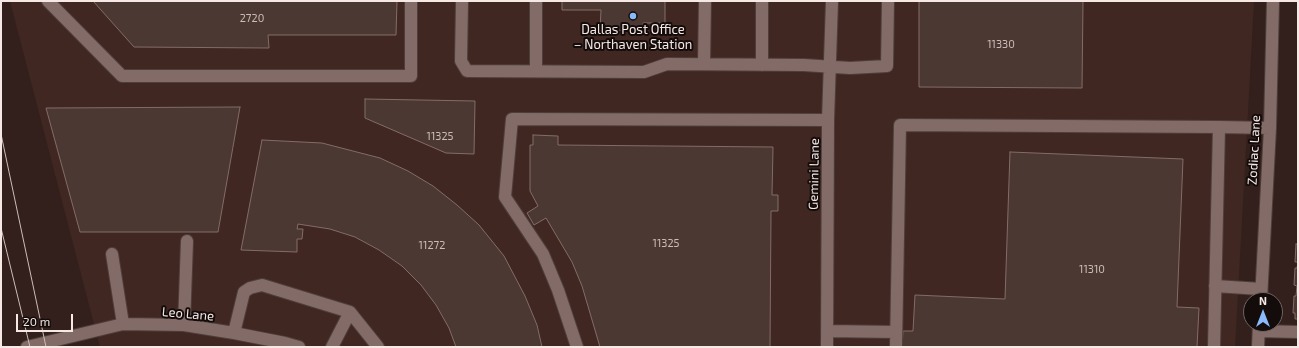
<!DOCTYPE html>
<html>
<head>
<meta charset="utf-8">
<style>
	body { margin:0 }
	#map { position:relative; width:1299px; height:348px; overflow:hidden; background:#33201c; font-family:"Exo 2",sans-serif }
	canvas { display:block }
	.frame { position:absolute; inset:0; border:2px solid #f5e8e5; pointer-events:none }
	.north { position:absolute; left:1243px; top:292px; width:40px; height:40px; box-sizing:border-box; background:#140c0a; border:1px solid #6e6462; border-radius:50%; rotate:0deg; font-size:11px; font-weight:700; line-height:16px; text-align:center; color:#f5e8e5 }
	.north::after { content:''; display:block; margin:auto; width:14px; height:18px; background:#8abafc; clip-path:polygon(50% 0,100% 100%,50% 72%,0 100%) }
	.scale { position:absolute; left:16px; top:314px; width:57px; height:18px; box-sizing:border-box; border:2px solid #f5e8e5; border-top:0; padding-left:5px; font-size:12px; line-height:14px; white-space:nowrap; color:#f5e8e5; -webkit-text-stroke:3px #140c0a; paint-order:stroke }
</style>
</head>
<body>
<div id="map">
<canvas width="1299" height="348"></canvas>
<div class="frame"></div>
<div class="north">N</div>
<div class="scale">20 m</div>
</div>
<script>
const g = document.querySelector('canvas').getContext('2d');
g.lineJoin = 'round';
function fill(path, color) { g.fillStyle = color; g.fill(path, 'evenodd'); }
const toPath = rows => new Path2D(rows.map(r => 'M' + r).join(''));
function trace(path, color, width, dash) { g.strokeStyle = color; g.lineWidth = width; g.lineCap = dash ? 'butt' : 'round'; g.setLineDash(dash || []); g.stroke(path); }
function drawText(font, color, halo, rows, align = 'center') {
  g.font = font + ' "Exo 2",sans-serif'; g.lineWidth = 4; g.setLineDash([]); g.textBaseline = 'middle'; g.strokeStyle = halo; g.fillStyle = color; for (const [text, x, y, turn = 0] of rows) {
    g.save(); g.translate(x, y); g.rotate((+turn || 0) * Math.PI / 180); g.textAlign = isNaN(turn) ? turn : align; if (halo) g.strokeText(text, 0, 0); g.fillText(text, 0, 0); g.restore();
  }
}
const built = toPath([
	[10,1,1254,1,1235,347,100,347]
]);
const building = toPath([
	[93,1,397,1,396,35,268,35,269,48,134,47,93,1],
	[562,1,665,1,665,23,643,23,643,31,600,30,601,10,562,10,562,1],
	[919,1,1083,1,1082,88,919,87,919,1],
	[365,99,475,101,474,154,446,153,365,118,365,99],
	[240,107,218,232,80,232,46,108,240,107],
	[533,135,558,136,558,145,773,147,772,195,778,195,778,211,771,211,770,347,600,347,582,286,572,262,546,218,534,225,527,213,538,206,530,191,530,145,533,145,533,135],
	[262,140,322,143,380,158,408,171,433,186,457,205,479,225,504,256,525,296,537,325,542,347,456,347,449,328,436,305,421,285,402,266,379,250,355,237,330,229,298,224,297,229,303,229,302,239,297,239,297,252,241,250,262,140],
	[1010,152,1183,159,1177,307,1199,308,1197,347,902,347,903,331,913,331,915,295,1005,299,1010,152],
	[1296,244,1298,244,1298,319,1295,319,1295,313,1293,313,1294,296,1296,296,1297,286,1294,285,1295,268,1297,268,1298,262,1295,262,1296,244]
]);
const minor = toPath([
	[48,1,122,76,411,76,411,1],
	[462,1,461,61,467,71,644,72,667,64,804,65,850,68,887,66,888,1],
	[762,1,762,65],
	[704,64,705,1],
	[536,71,536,1],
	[1219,127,1270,128],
	[112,254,123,324],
	[1215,286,1261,289],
	[1261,300,1270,128,1273,1],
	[184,325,187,241],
	[827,331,896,332],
	[1259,331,1298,332],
	[234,333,244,292,250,288,262,285,350,312,378,347],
	[27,347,123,324,184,325,234,333,285,343,299,347],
	[332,347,350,312],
	[577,347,558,290,543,254,505,197,512,119,828,120],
	[827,347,828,120,832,1],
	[896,347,900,125,1219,127,1214,347],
	[1258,347,1259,324]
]);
const tram = toPath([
	[1,134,46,347],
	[1,228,30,347]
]);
const markers = [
	[633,16,4,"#8abafc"]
];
const numberNames = [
	["2720",252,18],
	["11330",1001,44],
	["11325",440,136],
	["11325",666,243],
	["11272",432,245],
	["11310",1092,269]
];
const poiNames = [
	["Dallas Post Office",633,30],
	["– Northaven Station",633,45]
];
const streetNames = [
	["Zodiac Lane",1254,150,-87],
	["Gemini Lane",814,174,-89],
	["Leo Lane",188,314,5]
];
fill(built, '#412722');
fill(building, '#4c3833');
trace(building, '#836c67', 1);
trace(minor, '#4f3f3c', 14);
trace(minor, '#836c67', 12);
trace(tram, '#ccbdba', 1);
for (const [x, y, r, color] of markers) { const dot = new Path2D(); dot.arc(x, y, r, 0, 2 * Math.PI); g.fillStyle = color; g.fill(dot); trace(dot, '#140c0a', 1.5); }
drawText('11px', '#cbbcb8', null, numberNames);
drawText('13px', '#f5e8e5', '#140c0a', poiNames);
drawText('13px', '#f5e8e5', '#140c0a', streetNames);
</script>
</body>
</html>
